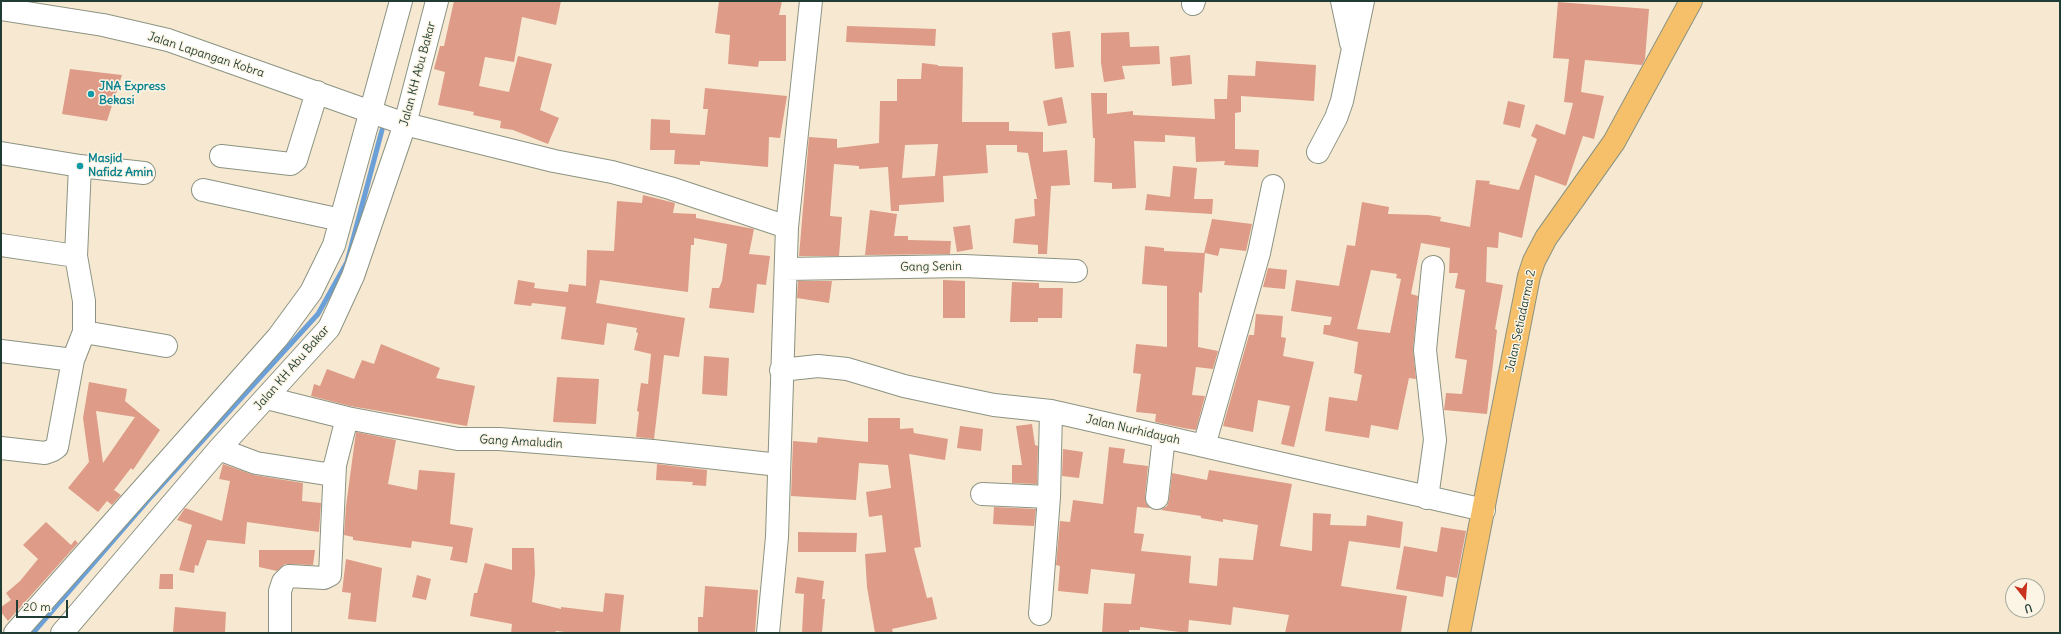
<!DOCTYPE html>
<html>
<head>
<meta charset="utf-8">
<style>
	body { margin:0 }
	#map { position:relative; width:2061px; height:634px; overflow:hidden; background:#f7e9d1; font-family:Delius,sans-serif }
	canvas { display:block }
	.frame { position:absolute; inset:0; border:2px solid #1f3d34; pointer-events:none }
	.north { position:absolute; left:2005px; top:578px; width:40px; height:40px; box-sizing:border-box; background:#fcf5e5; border:1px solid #a4ab9e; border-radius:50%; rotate:163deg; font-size:11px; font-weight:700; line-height:16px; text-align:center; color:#1f3d34 }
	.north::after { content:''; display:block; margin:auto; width:14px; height:18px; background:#c8321e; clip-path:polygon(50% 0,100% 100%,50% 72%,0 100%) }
	.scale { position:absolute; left:16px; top:600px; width:52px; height:18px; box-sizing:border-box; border:2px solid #1f3d34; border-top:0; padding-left:5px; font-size:12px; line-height:14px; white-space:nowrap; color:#1f3d34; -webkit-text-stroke:3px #fcf5e5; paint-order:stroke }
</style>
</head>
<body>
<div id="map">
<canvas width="2061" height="634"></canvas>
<div class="frame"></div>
<div class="north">U</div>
<div class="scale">20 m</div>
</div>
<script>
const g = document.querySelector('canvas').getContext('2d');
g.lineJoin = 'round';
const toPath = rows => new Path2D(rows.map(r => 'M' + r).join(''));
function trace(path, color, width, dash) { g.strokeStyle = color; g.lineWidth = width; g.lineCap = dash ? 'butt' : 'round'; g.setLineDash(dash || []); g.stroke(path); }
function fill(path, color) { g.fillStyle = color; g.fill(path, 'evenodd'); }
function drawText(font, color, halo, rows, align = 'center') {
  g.font = font + ' Delius,sans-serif'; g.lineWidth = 3; g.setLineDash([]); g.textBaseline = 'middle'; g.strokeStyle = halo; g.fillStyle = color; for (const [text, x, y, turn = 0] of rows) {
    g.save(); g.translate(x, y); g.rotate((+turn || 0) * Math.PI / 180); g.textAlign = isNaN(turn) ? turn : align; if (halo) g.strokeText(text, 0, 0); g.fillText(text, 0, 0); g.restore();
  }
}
const stream = toPath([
	[33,633,149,499,318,314,347,262,382,130]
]);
const building = toPath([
	[454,1,561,1,556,25,522,17,514,62,485,57,479,86,509,92,518,56,552,64,540,110,559,118,548,144,513,130,500,128,501,121,473,115,474,112,438,105,445,72,434,69,440,46,444,46],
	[719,1,782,1,779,15,786,15,786,61,759,61,758,67,728,64,730,35,715,33],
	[1558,2,1649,9,1645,59,1642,65,1585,60,1581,92,1604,96,1594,139,1583,136,1566,186,1535,175,1522,238,1499,232,1498,248,1487,247,1486,282,1503,285,1495,329,1497,330,1487,414,1444,410,1446,393,1462,394,1467,360,1455,358,1465,290,1455,288,1458,273,1449,273,1450,248,1421,243,1411,294,1418,296,1413,349,1416,379,1409,378,1398,430,1371,425,1369,438,1325,431,1329,397,1357,401,1362,375,1354,373,1358,342,1323,334,1324,325,1330,325,1332,317,1291,311,1296,280,1339,286,1347,245,1355,246,1362,202,1389,207,1388,214,1428,215,1441,217,1440,221,1470,227,1476,180,1490,181,1489,184,1519,190,1537,139,1531,136,1536,124,1565,135,1573,103,1564,102,1569,59,1553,58],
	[1371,270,1397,274,1396,278,1401,279,1390,333,1357,329],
	[847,26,936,29,935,46,846,42],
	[1070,31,1074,67,1055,69,1052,33],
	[1129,32,1130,47,1159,46,1160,64,1122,66,1125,79,1104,82,1101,63,1101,33],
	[1190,55,1192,84,1172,86,1170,57],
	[1256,61,1316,65,1314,101,1241,96,1241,112,1235,113,1235,149,1259,150,1258,167,1224,165,1225,161,1196,162,1195,137,1165,135,1165,142,1134,141,1136,188,1112,189,1112,183,1094,182,1095,138,1093,138,1091,93,1107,93,1107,114,1133,111,1133,115,1215,119,1214,99,1227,99,1228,75,1255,76],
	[922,63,938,65,938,66,963,67,962,122,1009,122,1009,131,1043,132,1043,152,1067,150,1070,185,1051,186,1047,254,1038,254,1038,245,1013,243,1015,219,1035,216,1034,199,1037,199,1028,153,1017,152,1017,145,986,145,988,173,943,176,944,202,899,205,899,211,891,211,888,167,859,169,859,166,834,164,830,216,842,217,839,256,799,256,809,137,837,139,837,148,879,143,880,101,897,101,897,79,921,79],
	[938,144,935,176,902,178,905,145],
	[70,69,122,75,107,121,62,114],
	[705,88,787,96,780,138,769,137,768,167,700,161,700,165,674,164,675,150,650,150,651,119,670,120,670,133,705,135,708,109,703,109],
	[1062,97,1067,123,1048,126,1043,101],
	[1508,101,1525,105,1520,128,1503,124],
	[1173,166,1197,168,1194,199,1213,199,1212,214,1145,210,1147,194,1170,197],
	[643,195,675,203,673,213,696,214,696,218,754,229,749,254,770,256,766,285,757,284,754,313,709,308,712,288,719,288,722,281,727,244,694,238,694,245,691,245,688,292,600,280,596,303,685,318,679,357,664,355,654,439,636,437,639,412,637,411,641,383,648,384,651,354,634,350,638,333,636,332,637,328,607,323,604,345,561,339,566,307,532,303,531,306,514,304,518,280,535,283,534,288,568,292,569,284,586,286,587,250,614,251,617,201,642,203],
	[870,210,897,214,894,236,908,236,908,240,951,241,950,254,865,255],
	[1212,219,1252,224,1246,251,1220,248,1218,256,1205,253,1202,293,1199,292,1198,347,1218,351,1213,369,1196,367,1192,395,1205,396,1196,430,1183,428,1155,422,1156,414,1136,412,1141,374,1133,373,1136,344,1167,347,1167,286,1142,284,1145,246,1164,248,1164,251,1204,253],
	[970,225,973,249,957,252,953,227],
	[1268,268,1287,270,1285,289,1263,287],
	[943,280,965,281,965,318,943,318],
	[798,281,832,281,829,303,797,298],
	[1012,282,1039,283,1039,288,1063,288,1062,318,1038,318,1038,322,1010,322],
	[1256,314,1283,316,1281,337,1286,338,1283,356,1314,362,1294,447,1281,444,1290,406,1258,400,1253,432,1223,426,1249,335,1254,335],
	[381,344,440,368,436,378,475,386,467,426,350,406,311,396,314,384,320,386,327,369,354,379,362,360,374,364],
	[704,356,729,358,727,396,702,394],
	[557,377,599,379,596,424,553,422],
	[89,382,127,389,125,401,160,430,133,470,131,468,114,490,121,495,112,505,107,501,98,512,68,488,89,462,83,418],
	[96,411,135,417,103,463],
	[868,418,900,418,900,429,913,428,914,433,948,439,945,460,909,454,921,547,914,548,927,598,932,597,937,619,892,629,893,633,875,633,867,587,865,554,886,552,882,515,869,517,866,492,891,488,888,465,859,463,856,500,791,496,793,441,817,443,818,437,868,442],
	[1032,424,1035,445,1038,446,1037,484,1012,483,1012,465,1022,465,1016,426],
	[960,426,983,429,981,451,957,448],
	[356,432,396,440,388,484,417,490,419,470,455,473,450,524,473,528,467,563,450,560,453,547,412,541,411,548,353,540,353,537,344,535,346,506],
	[1109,447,1125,449,1123,463,1148,466,1145,497,1146,503,1150,508,1137,507,1134,533,1144,534,1141,551,1191,556,1189,583,1217,586,1219,558,1253,560,1258,525,1223,519,1223,522,1201,518,1201,516,1161,510,1167,506,1169,500,1172,473,1207,480,1209,470,1292,484,1280,546,1312,551,1313,513,1331,514,1330,525,1366,526,1367,515,1403,522,1400,548,1349,541,1341,586,1407,596,1401,633,1285,633,1289,615,1233,607,1231,625,1189,620,1188,633,1140,627,1140,630,1129,630,1129,633,1102,633,1104,603,1131,604,1135,574,1091,569,1088,594,1058,591,1060,566,1056,565,1060,521,1070,522,1073,500,1103,504],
	[1063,449,1083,452,1079,478,1062,476],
	[223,464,254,475,303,483,302,501,321,503,319,532,247,522,245,544,207,540,198,566,195,565,194,573,179,570,192,525,177,520,185,508,222,521,230,481,219,479],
	[657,464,707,470,706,486,692,485,693,482,656,480],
	[994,507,1036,509,1034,526,993,524],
	[46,522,71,545,75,540,78,543,8,621,1,612,1,607,11,600,6,593,20,581,38,559,23,545],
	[1441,527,1466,531,1457,578,1446,576,1443,597,1396,589,1404,546,1437,552],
	[798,532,857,533,856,552,798,552],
	[512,548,534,548,535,574,532,602,561,609,561,607,603,612,605,593,624,595,620,633,574,633,556,631,555,633,511,633,512,624,470,616,474,593,477,593,485,563,512,570],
	[259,550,315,550,313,565,285,564,277,571,259,567],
	[346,559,382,568,376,622,348,619,351,593,342,592],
	[160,574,173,574,173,589,159,589],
	[417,575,431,579,426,600,412,597],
	[797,577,824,581,822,599,825,599,822,633,802,633,804,594,795,593],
	[705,586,758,590,755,633,698,633,698,617,703,617],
	[175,607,226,612,225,633,173,633]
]);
const minor = toPath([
	[1342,1,1351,43],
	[1193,4,1194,1],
	[1,9,103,25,168,40,405,124,554,161,612,172,670,188,787,227],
	[1318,152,1336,118,1342,101,1363,1],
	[1,153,80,166,144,173],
	[221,156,291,164,296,160,317,92],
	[203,190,341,220],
	[1,245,76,256],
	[786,269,964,266,1076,271],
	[84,332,166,346],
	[1,351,73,360],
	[781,370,818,366,847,369,904,386,946,395,994,405,1051,411,1484,510],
	[267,398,347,418,458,439,499,439,653,451,779,465],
	[1204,446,1259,253,1273,186],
	[1,448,45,453,53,450,57,447,73,360,84,332,84,301,76,256,80,166],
	[219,449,256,463,320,473,327,474,333,470,335,465],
	[982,494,1049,497],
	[1157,498,1164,437],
	[1427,498,1435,440,1425,350,1433,267],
	[1040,614,1049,497,1051,411],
	[15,633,278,337,311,292,334,245,401,1],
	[62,633,219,449,329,328,353,276,405,124,437,1],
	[280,633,280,591,283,582,289,576,324,578,330,575,335,465,347,418],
	[768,633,777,537,787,227,811,1]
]);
const major = toPath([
	[1459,633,1529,276,1534,261,1546,238,1614,142,1691,1]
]);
const markers = [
	[91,94,4,"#0f9aa8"],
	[80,166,4,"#0f9aa8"]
];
const streetNames = [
	["Jalan Lapangan Kobra",206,55,18],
	["Jalan KH Abu Bakar",418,74,-75],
	["Gang Senin",931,267,-1],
	["Jalan Setiadarma 2",1521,321,-78],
	["Jalan KH Abu Bakar",292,368,-49],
	["Jalan Nurhidayah",1133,430,13],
	["Gang Amaludin",521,442,3]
];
const cultureNames = [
	["JNA Express",99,87],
	["Bekasi",99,101],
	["Masjid",88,159],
	["Nafidz Amin",88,173]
];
trace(stream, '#6aa0d7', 5);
fill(building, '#dd9b88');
trace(minor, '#8b9382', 24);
trace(major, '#8b9382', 24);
trace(minor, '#fff', 22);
trace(major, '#f6c06b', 22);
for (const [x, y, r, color] of markers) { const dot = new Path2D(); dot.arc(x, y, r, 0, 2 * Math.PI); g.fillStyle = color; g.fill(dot); trace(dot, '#fcf5e5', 1.5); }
drawText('12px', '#1f3d34', '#fcf5e5', streetNames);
drawText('bold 12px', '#0d838f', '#fcf5e5', cultureNames, 'left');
</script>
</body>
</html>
